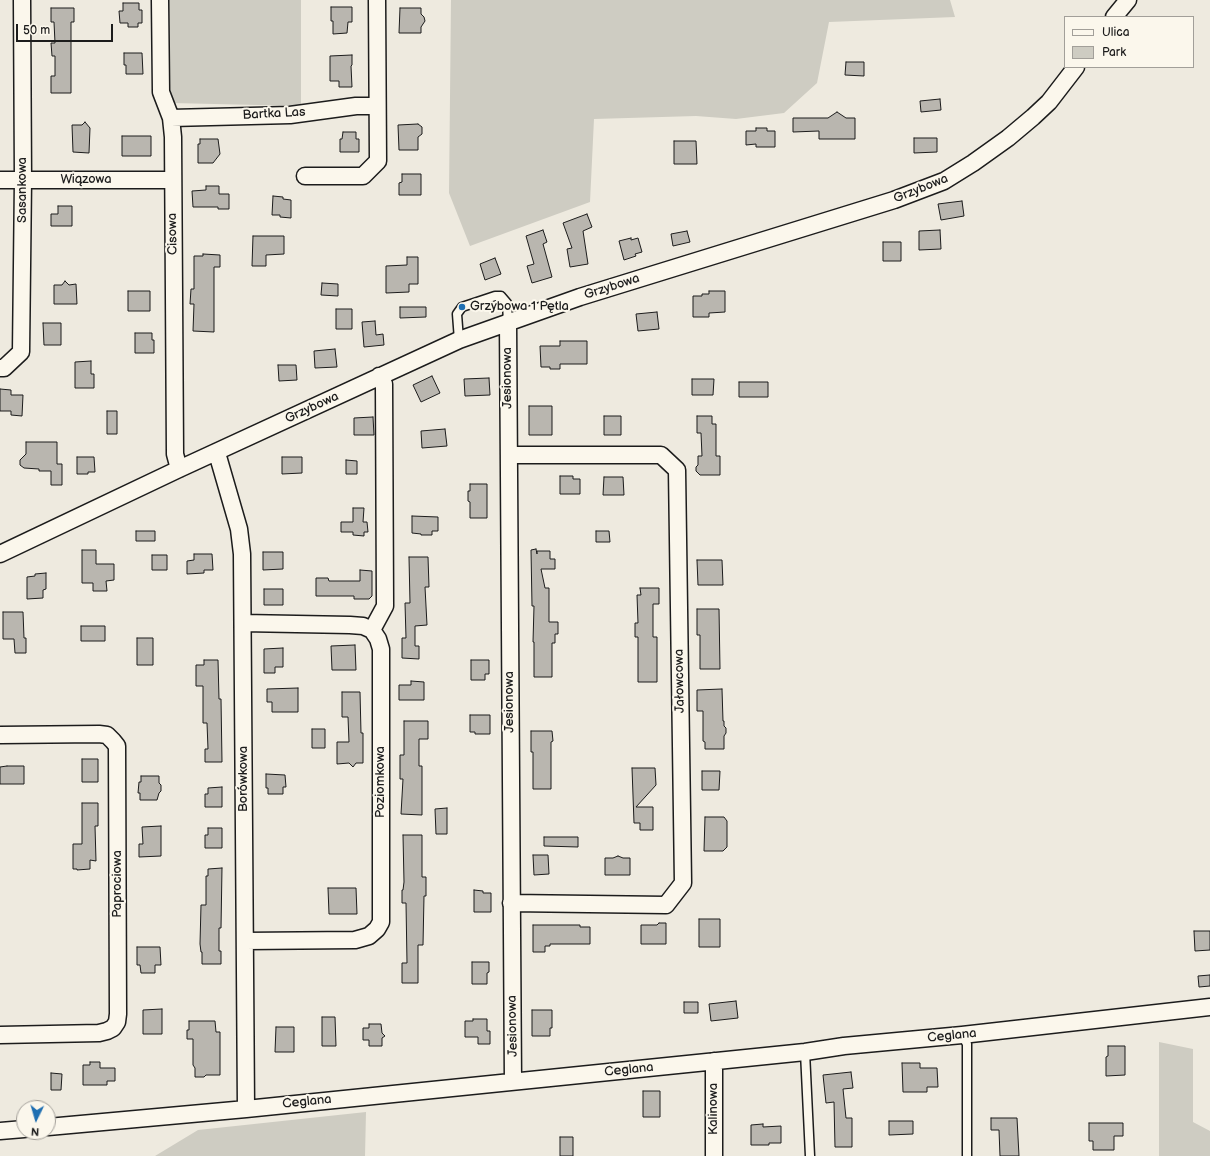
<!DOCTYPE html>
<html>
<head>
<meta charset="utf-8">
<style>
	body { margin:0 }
	#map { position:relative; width:1210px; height:1156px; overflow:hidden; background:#eeeadf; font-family:"Balsamiq Sans",sans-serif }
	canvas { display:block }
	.legend { position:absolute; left:1064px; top:16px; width:130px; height:52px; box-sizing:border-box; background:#fbf7ec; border:1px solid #a29f99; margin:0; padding:5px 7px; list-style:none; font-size:12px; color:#1c1c1c }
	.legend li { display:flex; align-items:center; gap:8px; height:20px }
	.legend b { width:20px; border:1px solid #a29f99 }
	.north { position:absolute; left:16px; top:1100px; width:40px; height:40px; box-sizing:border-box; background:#fbf7ec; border:1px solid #a29f99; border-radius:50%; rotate:185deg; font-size:11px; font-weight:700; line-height:16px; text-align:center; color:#1c1c1c }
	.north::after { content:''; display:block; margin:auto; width:14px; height:18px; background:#1f6fb2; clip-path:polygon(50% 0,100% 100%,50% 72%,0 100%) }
	.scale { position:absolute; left:16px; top:24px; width:97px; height:18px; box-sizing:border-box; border:2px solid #1c1c1c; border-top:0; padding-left:5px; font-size:12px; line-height:14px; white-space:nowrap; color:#1c1c1c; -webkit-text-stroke:3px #fbf7ec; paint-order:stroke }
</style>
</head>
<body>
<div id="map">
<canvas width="1210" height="1156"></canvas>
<ul class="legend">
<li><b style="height:5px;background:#fbf7ec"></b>Ulica</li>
<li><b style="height:11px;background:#ceccc2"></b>Park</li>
</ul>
<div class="north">N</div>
<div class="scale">50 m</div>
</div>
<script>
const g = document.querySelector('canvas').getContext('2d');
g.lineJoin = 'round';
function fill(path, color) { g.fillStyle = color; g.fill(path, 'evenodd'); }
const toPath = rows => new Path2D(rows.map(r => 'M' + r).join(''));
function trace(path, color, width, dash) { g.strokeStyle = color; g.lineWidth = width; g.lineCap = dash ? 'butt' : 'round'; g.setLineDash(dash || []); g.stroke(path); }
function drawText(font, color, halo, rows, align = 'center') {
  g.font = font + ' "Balsamiq Sans",sans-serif'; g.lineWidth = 4; g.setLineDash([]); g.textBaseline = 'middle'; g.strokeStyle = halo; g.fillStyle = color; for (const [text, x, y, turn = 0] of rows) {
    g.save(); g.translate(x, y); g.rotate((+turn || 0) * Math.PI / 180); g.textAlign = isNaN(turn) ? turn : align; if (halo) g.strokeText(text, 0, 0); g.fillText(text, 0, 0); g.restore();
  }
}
const green = toPath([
	[163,0,301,0,301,106,171,103],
	[451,0,950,0,955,17,829,22,817,83,784,113,736,119,696,116,594,119,590,202,470,246,449,193],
	[1159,1042,1193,1049,1193,1122,1210,1131,1210,1156,1159,1156],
	[366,1112,365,1156,155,1156,198,1130]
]);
const building = toPath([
	[123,3,139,3,139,10,142,10,142,23,138,23,138,27,128,27,128,23,120,23,119,11,123,11,123,3],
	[331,7,352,7,352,22,348,22,347,33,333,34,333,21,331,21,331,7],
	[51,8,74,8,74,22,71,22,71,93,51,93,51,76,55,76,55,56,52,56,51,43,55,43,54,22,51,22,51,8],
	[400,8,421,8,421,14,424,17,425,21,421,27,421,33,399,33,400,8],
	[124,53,142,53,143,74,126,74,126,65,124,65,124,53],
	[352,55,352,65,351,66,352,87,339,87,339,81,330,81,330,56,352,55],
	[846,62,864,62,864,76,845,75,846,62],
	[940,99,941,110,921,112,920,101,940,99],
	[837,112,846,118,855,118,855,139,819,139,819,131,793,132,793,118,828,118,837,112],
	[85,122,90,128,89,153,73,152,72,125,82,125,85,122],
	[418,124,422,127,422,134,418,137,418,150,399,150,398,125,418,124],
	[756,128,767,128,767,131,775,131,775,147,756,147,756,144,746,145,746,131,756,131,756,128],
	[343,132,356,132,356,139,359,139,359,152,340,152,340,139,342,139,343,132],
	[122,136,151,136,151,156,122,156,122,136],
	[914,138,937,138,937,152,914,153,914,138],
	[200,139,218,139,220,154,213,163,198,163,198,144,200,144,200,139],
	[674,141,696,141,697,164,674,164,674,141],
	[402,174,421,174,421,195,399,195,399,183,402,182,402,174],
	[206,186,219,186,219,194,229,194,229,209,218,209,218,207,193,207,192,191,206,190,206,186],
	[273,196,283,197,283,199,291,200,291,218,280,217,280,215,272,215,273,196],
	[962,201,964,216,941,220,938,204,962,201],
	[58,206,72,206,72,226,51,226,51,214,58,214,58,206],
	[587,214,592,227,583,231,588,264,570,267,567,249,572,248,563,223,587,214],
	[543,230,547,242,543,244,552,277,532,283,527,266,534,264,526,236,543,230],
	[940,230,941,249,919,250,919,231,940,230],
	[687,231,690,242,673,246,671,234,687,231],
	[253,236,284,236,284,254,266,255,266,266,252,266,253,236],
	[631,238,631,240,638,238,642,252,635,254,636,256,624,260,619,241,631,238],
	[883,242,901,242,901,261,883,261,883,242],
	[203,254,220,255,220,267,214,267,214,332,193,331,194,304,190,304,191,289,194,289,194,256,203,256,203,254],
	[407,257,418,257,418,284,409,284,409,292,386,293,386,266,407,265,407,257],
	[495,258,501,274,485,280,480,264,495,258],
	[65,281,69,285,76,284,77,304,54,304,54,285,62,285,65,281],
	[322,283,338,284,338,296,321,295,322,283],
	[128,291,150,291,150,311,128,311,128,291],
	[709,291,725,291,725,312,709,313,709,317,693,317,693,296,702,296,702,294,709,294,709,291],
	[400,307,426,307,426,317,400,318,400,307],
	[336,309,352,309,352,329,336,329,336,309],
	[657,312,659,329,638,331,636,314,657,312],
	[375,321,376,335,383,334,384,345,364,347,362,322,375,321],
	[43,323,61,323,61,345,44,345,43,323],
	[135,333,152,333,152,340,154,340,154,353,135,353,135,333],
	[560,341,587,341,587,364,560,364,560,369,550,369,550,367,541,367,540,346,560,346,560,341],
	[335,349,337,367,315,368,314,351,335,349],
	[91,361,91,374,94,374,94,388,75,388,75,362,91,361],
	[278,365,296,365,297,380,279,381,278,365],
	[432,376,440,393,421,402,413,385,432,376],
	[489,378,490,395,465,396,464,379,489,378],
	[692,379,714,379,713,395,692,395,692,379],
	[739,382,768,382,768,397,739,397,739,382],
	[0,389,11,390,11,395,23,395,22,416,11,415,11,411,0,411,0,389],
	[529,406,552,406,552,435,529,435,529,406],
	[107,411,117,411,117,434,107,434,107,411],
	[604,416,621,416,621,435,604,435,604,416],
	[697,416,712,416,712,424,716,424,716,456,720,456,720,475,700,475,696,471,696,467,698,465,698,456,702,456,701,433,697,433,697,416],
	[373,417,374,435,354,435,354,418,373,417],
	[445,429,447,446,422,448,421,431,445,429],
	[26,442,57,442,57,464,62,464,62,485,51,485,51,471,39,471,39,469,24,468,20,465,20,460,26,454,26,442],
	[77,457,94,457,95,472,88,472,88,474,77,474,77,457],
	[282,457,302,457,302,473,282,474,282,457],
	[346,460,357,461,357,474,346,474,346,460],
	[560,476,573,476,573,479,580,479,580,494,560,494,560,476],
	[604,477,623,477,624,495,603,495,604,477],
	[470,484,487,484,487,518,470,518,470,502,468,501,468,491,470,491,470,484],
	[353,508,364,508,363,522,367,522,368,532,364,532,364,536,353,535,353,532,341,532,341,522,353,522,353,508],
	[412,516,438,517,438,531,432,531,432,535,421,535,421,534,412,533,412,516],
	[136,531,155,531,155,541,136,541,136,531],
	[596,531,609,531,610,542,596,542,596,531],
	[536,549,537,554,537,551,550,551,550,559,555,559,555,569,541,569,545,588,549,588,549,622,558,622,558,634,555,634,555,643,552,643,552,677,534,677,534,642,533,642,534,606,532,606,531,550,536,549],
	[82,550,96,550,96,564,114,564,114,580,106,581,107,591,93,591,93,583,82,583,82,550],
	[263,552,283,552,283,569,263,570,263,552],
	[194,554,212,554,213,570,204,570,204,573,187,574,187,561,194,560,194,554],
	[152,555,167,555,167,570,152,570,152,555],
	[409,557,428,557,429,587,425,587,427,625,415,626,415,646,419,646,419,659,402,658,402,638,406,638,405,603,410,603,409,557],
	[697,560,722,560,723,585,698,585,697,560],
	[360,570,372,571,372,596,369,599,354,599,354,596,316,596,316,578,328,578,329,581,360,581,360,570],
	[46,573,46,589,43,590,43,598,27,599,27,577,35,576,35,574,46,573],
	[640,588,659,588,659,604,653,604,653,637,657,637,657,682,638,682,638,637,635,637,635,623,638,623,637,595,641,595,640,588],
	[264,589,283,589,283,605,264,605,264,589],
	[697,609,719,609,720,669,700,669,700,635,697,635,697,609],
	[3,612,23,612,24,638,26,638,26,653,15,653,14,639,3,639,3,612],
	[81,626,105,626,105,641,81,641,81,626],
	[137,638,153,638,153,665,137,665,137,638],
	[355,645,356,670,332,670,331,646,355,645],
	[283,648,283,667,275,667,275,673,264,673,264,649,283,648],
	[204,660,218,660,219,699,221,699,222,762,205,762,205,749,208,749,207,723,203,723,203,686,196,686,196,665,204,665,204,660],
	[471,660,489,660,489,674,485,674,485,680,471,680,471,660],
	[411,681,424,682,424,700,399,700,399,685,411,685,411,681],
	[298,688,298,712,272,712,272,702,267,702,267,689,298,688],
	[722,689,723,721,724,721,724,726,726,728,726,733,724,736,724,749,705,749,705,742,703,741,703,711,697,711,697,690,722,689],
	[342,692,360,692,361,733,363,733,363,763,356,763,353,767,349,763,337,764,337,742,349,742,348,717,342,717,342,692],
	[470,715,490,715,490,734,475,734,475,732,470,732,470,715],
	[404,721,428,721,428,739,419,739,419,766,422,766,422,815,401,814,403,779,400,779,400,755,404,755,404,721],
	[312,729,325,729,325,748,312,748,312,729],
	[531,731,552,731,553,741,551,742,551,789,533,789,533,752,531,752,531,731],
	[82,759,98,759,98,782,82,782,82,759],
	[7,766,24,766,24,784,0,784,0,767,7,766],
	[632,768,655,768,656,785,636,807,653,807,653,830,640,830,640,823,634,823,632,768],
	[702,771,720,771,719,790,702,790,702,771],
	[266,774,285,775,286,787,283,787,283,794,268,794,268,788,266,788,266,774],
	[141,776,159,776,159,783,161,785,161,791,159,793,157,800,140,800,140,793,138,793,139,782,141,782,141,776],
	[222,787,222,807,205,807,205,794,208,794,208,788,222,787],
	[82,803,98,803,98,826,95,826,96,861,90,860,90,869,77,870,77,869,73,869,73,844,82,844,82,803],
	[447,808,447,834,436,834,435,809,447,808],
	[705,817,724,817,727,821,727,847,723,851,704,851,705,817],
	[161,826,161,856,139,857,139,844,143,844,142,827,161,826],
	[208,828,222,828,222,848,205,848,205,835,208,835,208,828],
	[403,835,422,835,422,877,426,877,426,896,424,896,423,945,418,945,418,983,402,983,402,963,407,963,406,903,402,903,402,890,403,890,404,882,403,835],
	[544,837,578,837,578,847,544,846,544,837],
	[533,855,548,855,549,874,534,875,533,855],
	[618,856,623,858,630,858,630,875,605,875,605,858,613,858,618,856],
	[222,868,221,928,219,928,219,951,221,951,221,964,202,964,202,952,201,952,200,944,201,905,206,905,206,876,208,876,208,869,222,868],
	[328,888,356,888,357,914,329,914,328,888],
	[474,890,483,891,483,893,491,893,491,912,474,912,474,890],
	[699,919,720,919,720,947,699,947,699,919],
	[659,923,666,923,666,944,641,944,641,925,657,925,659,923],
	[533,925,580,925,580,927,590,927,590,944,550,944,550,946,545,946,545,952,533,952,533,925],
	[1194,931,1210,931,1210,950,1195,951,1194,931],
	[137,947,160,947,161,965,155,965,155,973,141,973,140,965,137,965,137,947],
	[472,962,489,962,489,972,487,973,487,984,472,984,472,962],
	[1210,975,1210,986,1199,987,1198,976,1210,975],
	[736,1001,738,1018,711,1021,709,1004,736,1001],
	[684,1002,698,1002,698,1013,684,1013,684,1002],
	[162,1009,162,1034,143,1034,143,1010,162,1009],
	[532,1010,552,1010,552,1028,550,1028,550,1036,532,1036,532,1010],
	[322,1017,335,1017,336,1046,322,1046,322,1017],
	[473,1019,487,1019,487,1031,490,1031,490,1044,478,1044,478,1037,465,1037,465,1021,473,1021,473,1019],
	[189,1021,215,1021,216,1032,220,1032,220,1075,206,1075,204,1077,195,1077,195,1068,193,1065,193,1039,187,1039,187,1030,189,1030,189,1021],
	[369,1024,381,1024,382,1033,385,1036,382,1038,382,1046,369,1046,369,1040,363,1040,363,1028,369,1028,369,1024],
	[276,1027,294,1027,294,1052,275,1052,276,1027],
	[1108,1046,1125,1046,1125,1075,1106,1076,1106,1057,1108,1056,1108,1046],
	[90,1062,100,1062,100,1068,115,1068,115,1081,107,1081,107,1085,83,1085,83,1065,90,1065,90,1062],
	[902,1063,920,1063,920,1068,937,1068,938,1087,927,1087,927,1092,903,1092,902,1063],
	[851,1072,853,1088,843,1089,846,1118,852,1118,852,1147,835,1147,834,1102,826,1103,823,1075,851,1072],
	[51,1073,62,1074,61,1090,51,1090,51,1073],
	[643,1091,660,1091,660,1117,643,1117,643,1091],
	[991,1118,1017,1118,1019,1156,1000,1156,999,1130,991,1130,991,1118],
	[889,1121,913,1121,913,1134,889,1135,889,1121],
	[1089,1123,1123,1123,1123,1136,1114,1136,1114,1150,1093,1150,1093,1141,1089,1141,1089,1123],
	[763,1124,763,1127,781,1126,781,1143,769,1143,769,1145,751,1145,751,1125,763,1124],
	[560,1137,573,1137,573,1156,560,1156,560,1137]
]);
const lane = toPath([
	[459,340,457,314,462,307,495,296,501,296,507,303,508,322],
	[962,1035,967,1044,967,1156],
	[805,1052,810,1156]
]);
const street = toPath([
	[160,0,161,92,171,118,173,137,175,454,179,469],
	[1114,17,1128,0],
	[171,118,290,115,356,106,377,106],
	[305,176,363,176,378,161,377,0],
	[0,180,173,180],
	[508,322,513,1081],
	[0,368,4,368,21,352,23,180,22,0],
	[217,453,239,529,242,554,246,1109],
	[509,455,661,455,677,470,683,883,666,905,511,903],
	[0,554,179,469,459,340,580,297,894,200,944,181,973,163,1008,138,1033,117,1049,102,1076,67],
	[243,623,350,625,363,626,372,630,378,639,381,649,381,922,377,929,369,936,355,940,245,941],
	[372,630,385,606,384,384,379,376],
	[0,735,99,734,107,735,113,741,117,746,118,1014,117,1022,113,1028,107,1031,99,1033,0,1035],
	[714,1061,714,1156],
	[48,1127,246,1109,805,1052,844,1046,962,1035,1210,1007],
	[0,1131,24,1129]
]);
const markers = [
	[462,307,4,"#1f6fb2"]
];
const streetNames = [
	["Bartka Las",274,114,-3],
	["Wiązowa",86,180],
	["Grzybowa",921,189,-22],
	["Sasankowa",23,190,-90],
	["Cisowa",173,234,-91],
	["Grzybowa",612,287,-18],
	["Jesionowa",508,378,-90],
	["Grzybowa",312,408,-25],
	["Jałowcowa",680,681,-91],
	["Jesionowa",510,702,-90],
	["Borówkowa",244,779,-90],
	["Poziomkowa",381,782,-90],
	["Paprociowa",118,884,-90],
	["Jesionowa",513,1026,-91],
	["Ceglana",952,1036,-6],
	["Ceglana",629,1070,-6],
	["Ceglana",307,1102,-6],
	["Kalinowa",714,1109,-90]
];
const poiNames = [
	["Grzybowa 1 Pętla",470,307]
];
fill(green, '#ceccc2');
fill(building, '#b9b6af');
trace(building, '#1c1c1c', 1);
trace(lane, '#1c1c1c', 11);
trace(street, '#1c1c1c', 19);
trace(lane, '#fbf7ec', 8);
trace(street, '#fbf7ec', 16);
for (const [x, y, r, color] of markers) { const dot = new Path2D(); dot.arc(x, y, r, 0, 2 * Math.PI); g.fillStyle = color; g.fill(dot); trace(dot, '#fbf7ec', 1.5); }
drawText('13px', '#1c1c1c', '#fbf7ec', streetNames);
drawText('13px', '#1c1c1c', '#fbf7ec', poiNames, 'left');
</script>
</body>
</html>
